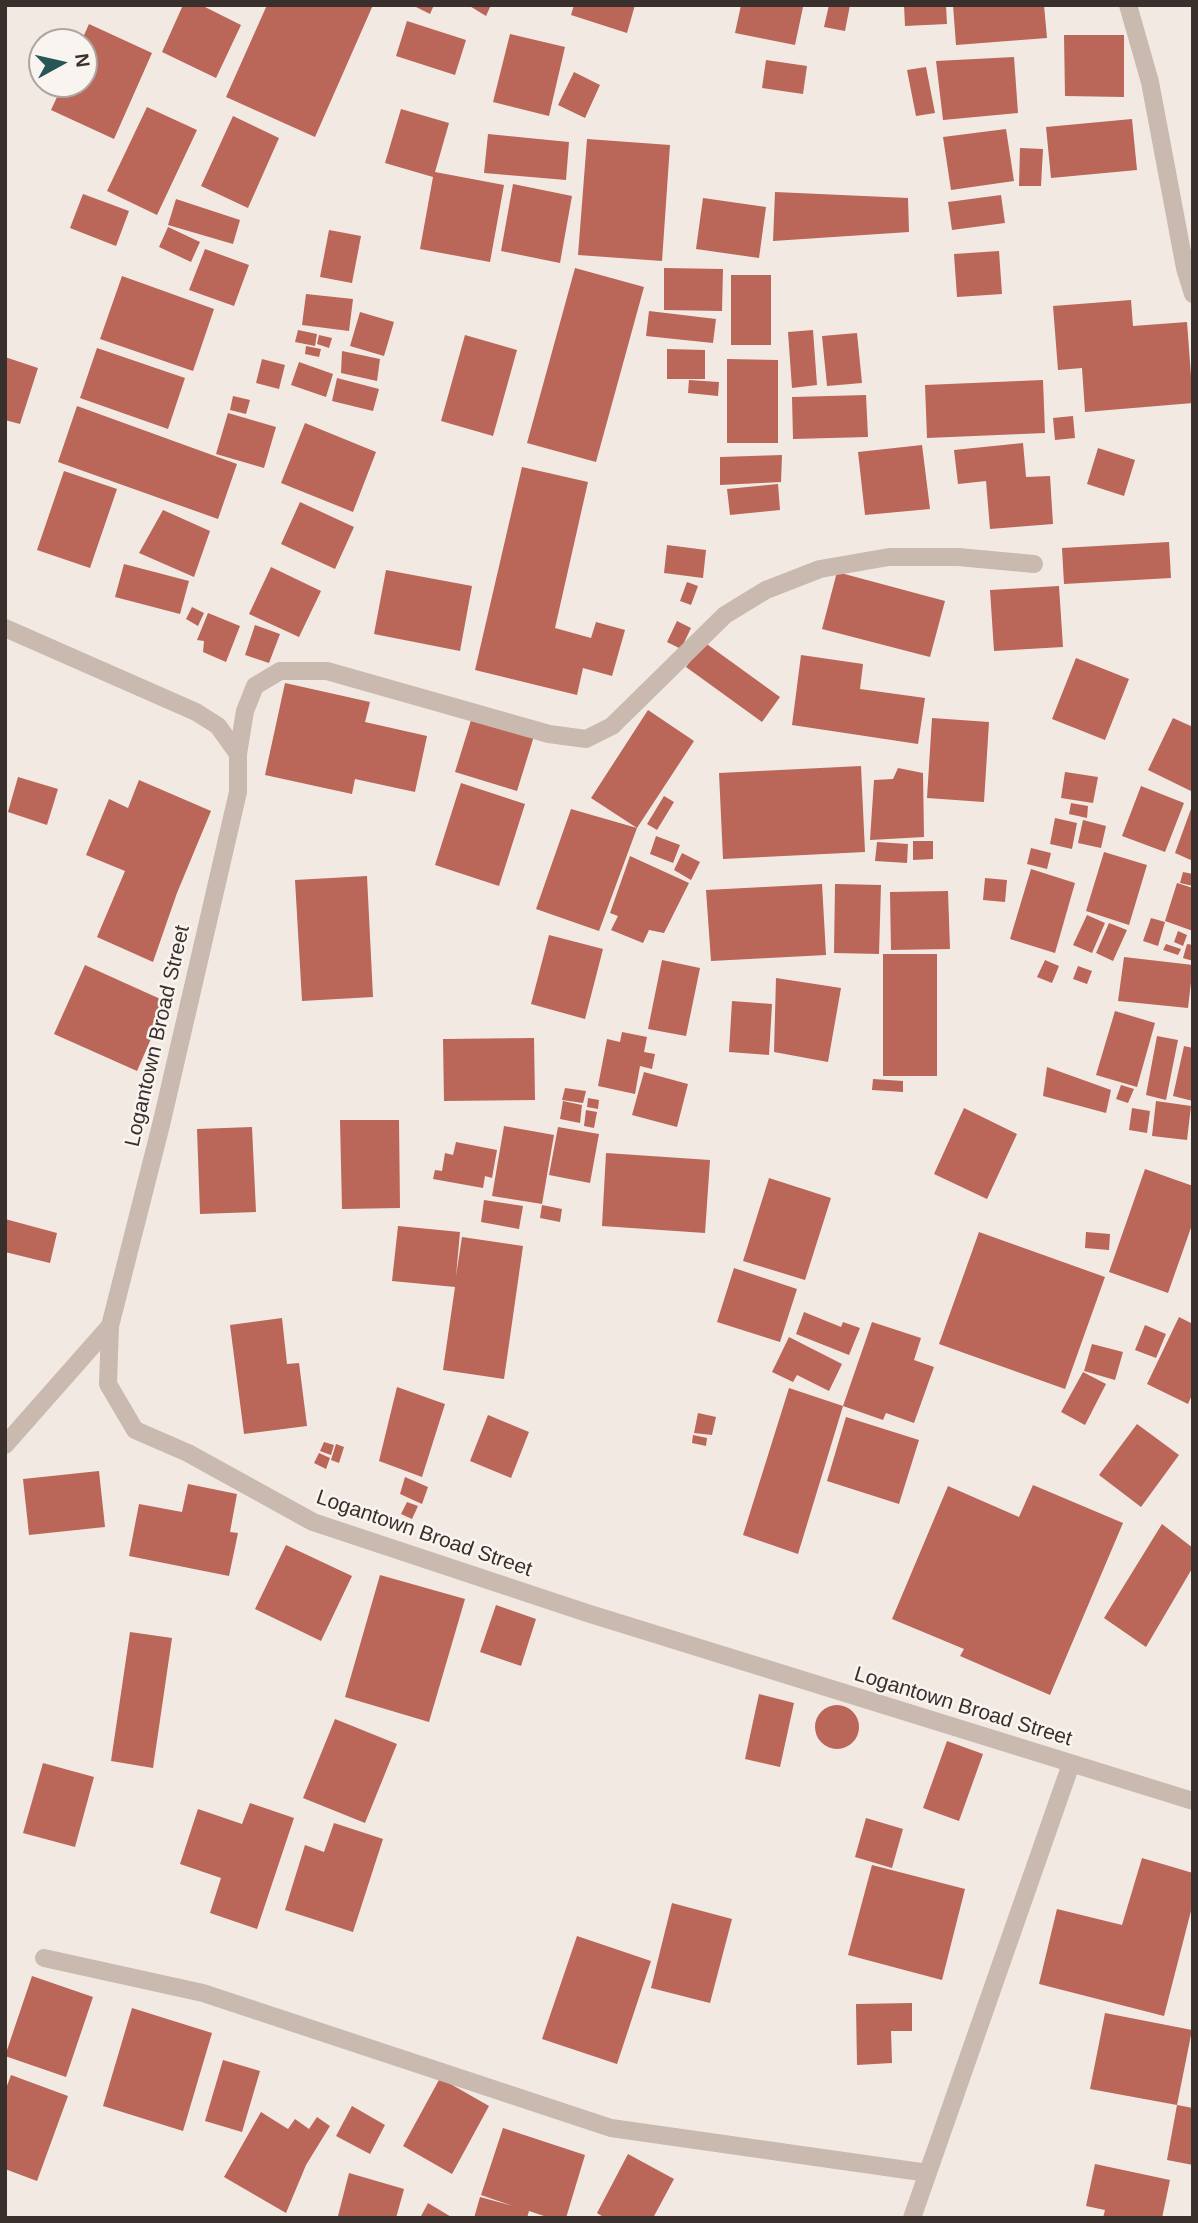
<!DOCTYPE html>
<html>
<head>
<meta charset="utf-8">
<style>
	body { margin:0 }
	#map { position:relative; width:1198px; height:2223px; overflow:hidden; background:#f2e9e3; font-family:Helvetica,sans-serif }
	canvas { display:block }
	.frame { position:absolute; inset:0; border:7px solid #392f2d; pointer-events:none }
	.north { position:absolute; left:28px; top:28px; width:70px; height:70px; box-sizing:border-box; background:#f9f4ef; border:2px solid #aca5a1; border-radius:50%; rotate:82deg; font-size:19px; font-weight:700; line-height:28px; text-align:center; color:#392f2d }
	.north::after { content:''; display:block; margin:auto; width:24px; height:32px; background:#265755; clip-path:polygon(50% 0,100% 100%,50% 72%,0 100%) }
</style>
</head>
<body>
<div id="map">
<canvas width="1198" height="2223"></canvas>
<div class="frame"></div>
<div class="north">N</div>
</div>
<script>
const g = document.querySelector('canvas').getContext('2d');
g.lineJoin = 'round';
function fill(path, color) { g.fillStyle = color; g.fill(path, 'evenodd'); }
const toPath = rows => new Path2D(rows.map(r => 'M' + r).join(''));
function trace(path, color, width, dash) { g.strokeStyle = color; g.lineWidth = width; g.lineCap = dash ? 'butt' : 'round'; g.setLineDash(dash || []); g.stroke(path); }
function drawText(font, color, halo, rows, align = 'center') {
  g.font = font + ' Helvetica,sans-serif'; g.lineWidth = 5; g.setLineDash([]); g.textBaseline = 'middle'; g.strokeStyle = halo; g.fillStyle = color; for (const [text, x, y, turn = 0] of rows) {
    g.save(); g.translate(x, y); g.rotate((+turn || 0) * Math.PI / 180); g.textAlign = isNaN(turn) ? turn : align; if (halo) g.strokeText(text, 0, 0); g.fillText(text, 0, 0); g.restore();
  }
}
const building = toPath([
	[183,5,201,5,241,25,216,78,162,52],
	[267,5,373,5,315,137,226,97],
	[412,5,434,5,430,14],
	[468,5,491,5,486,16],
	[574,5,635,5,627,33,571,15],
	[741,5,803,7,795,45,735,33],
	[829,5,850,5,845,31,824,27],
	[904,5,946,5,947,24,905,26],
	[953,5,1044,5,1047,38,956,45],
	[407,21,466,40,455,75,396,56],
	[89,24,152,53,114,139,51,110,63,84,84,84,84,42,81,42],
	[510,34,565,47,549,116,493,102],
	[1064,35,1124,35,1124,97,1065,96],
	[1014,57,1018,113,943,120,936,61],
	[766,60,807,66,803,94,762,88],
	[926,67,935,113,916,116,907,70],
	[574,72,600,85,585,118,558,105],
	[147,107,197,130,157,215,107,191],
	[401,109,449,123,435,172,504,185,490,262,420,249,433,177,385,163],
	[233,116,279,138,248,208,201,186],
	[1132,119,1137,170,1051,178,1046,127],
	[1006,129,1014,181,951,190,943,137],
	[488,134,569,142,566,180,484,173],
	[587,139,670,145,662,261,578,255],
	[1020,148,1043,149,1041,186,1019,186],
	[513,184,572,196,560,263,501,251],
	[775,192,908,198,909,232,773,241],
	[83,194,129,211,116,246,70,228],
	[1001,195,1005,223,952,230,948,202],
	[703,198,766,207,759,258,696,249],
	[176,199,240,220,233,244,168,225],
	[168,227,200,242,191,262,159,247],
	[329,230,361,236,352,283,320,277],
	[205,249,249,265,234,306,189,290],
	[999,251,1002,294,957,297,954,254],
	[575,268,644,287,596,462,527,443],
	[664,268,723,269,722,311,664,310],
	[731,275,771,275,771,345,731,345],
	[122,276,214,309,193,371,100,339],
	[306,294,353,299,349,331,302,325],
	[1131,300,1133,326,1187,322,1193,403,1085,412,1082,368,1058,370,1053,306],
	[649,311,716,319,713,343,646,336],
	[360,312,394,322,384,356,350,346],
	[298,330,317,334,315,346,295,342],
	[813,330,817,385,792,388,788,332],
	[857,333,862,383,827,386,822,336],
	[319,335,332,338,329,348,317,344],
	[465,335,517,350,493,436,441,421],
	[306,346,321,349,319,357,305,354],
	[97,348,185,378,168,429,80,398],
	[667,349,705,350,705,379,667,379],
	[342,351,380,359,377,381,341,373],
	[5,357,38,368,20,424,5,420],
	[262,359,285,365,279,389,256,383],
	[727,359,778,360,778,443,727,443],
	[299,362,333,374,326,397,291,385],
	[337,378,379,389,373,411,332,401],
	[689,380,719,382,718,396,688,393],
	[1043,380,1045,433,927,438,925,385],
	[866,395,868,437,793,439,792,397],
	[233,396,250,400,246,414,230,410],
	[77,406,237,464,218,519,58,462],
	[228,413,276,427,264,468,216,454],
	[1073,416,1075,438,1055,440,1053,418],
	[305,423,376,452,353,512,281,483],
	[1023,443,1026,477,1050,476,1053,524,990,529,986,481,958,484,954,450],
	[922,445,930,509,865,515,858,452],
	[1098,448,1135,460,1124,496,1087,484],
	[782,455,781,482,720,485,720,457],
	[522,467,588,482,555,628,591,638,596,622,625,630,612,676,583,668,577,695,475,670],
	[64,471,117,489,90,568,37,550],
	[778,484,780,510,730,515,727,489],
	[300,502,354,527,335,569,281,544],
	[163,510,210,531,194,577,139,553],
	[1169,542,1171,578,1064,584,1062,548],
	[667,545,706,550,703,578,664,573],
	[124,564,189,581,180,614,115,597],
	[271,567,321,591,299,637,249,614],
	[386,570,472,586,460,651,374,634],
	[837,572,945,601,930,657,822,629],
	[687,582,698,586,691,605,680,601],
	[1059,586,1063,647,994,651,990,590],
	[192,607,204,613,198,626,186,619],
	[208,613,240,626,226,662,203,652,204,641,197,640],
	[677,621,691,628,681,649,667,642],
	[255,625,280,634,269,663,245,655],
	[704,642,780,697,762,722,686,667],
	[801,655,863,664,860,689,925,698,918,744,792,725],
	[1076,658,1129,679,1105,740,1052,719],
	[285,683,370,702,365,722,427,736,415,792,355,779,352,794,265,775],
	[648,710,694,741,637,828,599,931,536,909,571,809,637,828,591,798],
	[472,717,534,736,517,791,455,772],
	[932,718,989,722,984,802,927,798],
	[1173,718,1193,727,1193,792,1148,770],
	[861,766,865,852,723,859,719,773],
	[898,768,923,773,924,837,870,840,874,780,893,779],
	[1065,772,1098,777,1093,803,1061,798],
	[18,777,58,789,47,825,8,812],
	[139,780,211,811,177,893,153,962,97,937,125,871,86,855,109,799,128,808],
	[461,783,525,804,499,886,435,865],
	[1141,786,1184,803,1165,852,1122,836],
	[664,796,674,802,657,830,647,824],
	[1071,803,1088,806,1087,818,1069,814],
	[1192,806,1193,806,1193,861,1175,853],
	[1055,818,1077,823,1072,849,1050,844],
	[1083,820,1106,826,1101,848,1078,843],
	[656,836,680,845,673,863,650,854],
	[913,841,933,841,933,859,913,860],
	[877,842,908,844,907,863,875,861],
	[1031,848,1051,853,1047,869,1027,864],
	[1104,852,1147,865,1129,925,1086,911],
	[682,853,700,862,691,880,674,870],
	[630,856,689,883,664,933,649,930,643,943,611,930,618,916,610,913],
	[1031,869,1075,883,1055,953,1010,939],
	[1183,872,1193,874,1193,886,1180,883],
	[367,876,373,997,302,1001,295,880],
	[985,878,1007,880,1005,902,983,900],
	[1177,883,1193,888,1193,931,1165,921],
	[822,884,826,955,711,961,706,890],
	[835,884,881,885,879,954,834,953],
	[948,891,950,949,891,950,890,892],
	[1087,915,1105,923,1092,953,1073,945],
	[1151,918,1165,922,1158,946,1143,941],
	[1109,923,1127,930,1113,961,1096,953],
	[1178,931,1187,935,1183,946,1174,942],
	[549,935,603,949,585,1019,531,1004],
	[1166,944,1181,949,1178,955,1163,950],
	[1187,944,1193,945,1193,961,1183,958],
	[883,954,937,954,937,1076,883,1076],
	[1124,957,1193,965,1188,1008,1118,1001],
	[662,960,700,968,686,1036,648,1029],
	[1045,960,1059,966,1052,983,1037,977],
	[85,965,167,1002,137,1071,54,1034],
	[1078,966,1092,971,1087,984,1073,979],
	[776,978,841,988,828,1062,774,1052],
	[732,1001,772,1004,769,1055,729,1052],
	[1115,1011,1155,1023,1137,1087,1096,1075],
	[622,1032,647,1037,644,1052,655,1054,652,1069,640,1066,635,1094,598,1086,607,1039,620,1042],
	[1157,1036,1178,1040,1166,1100,1146,1095],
	[534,1038,535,1100,444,1101,443,1039],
	[1184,1046,1193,1048,1193,1101,1173,1096],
	[1047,1067,1111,1090,1106,1113,1043,1096],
	[644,1072,688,1084,677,1127,632,1115],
	[873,1079,903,1081,903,1092,872,1090],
	[1121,1085,1134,1089,1128,1103,1116,1099],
	[565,1088,586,1091,583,1103,562,1100],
	[588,1098,599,1100,598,1109,587,1107],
	[563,1101,582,1105,580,1123,560,1119],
	[1156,1101,1191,1106,1187,1140,1152,1136],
	[964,1108,1017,1134,987,1199,934,1174],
	[1132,1108,1150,1111,1147,1133,1129,1130],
	[586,1110,597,1112,594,1128,584,1126],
	[340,1120,399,1120,400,1208,342,1209],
	[504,1126,554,1135,542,1204,492,1196],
	[252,1127,256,1212,200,1214,197,1129],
	[558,1127,599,1134,590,1183,549,1175],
	[456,1142,497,1150,492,1178,485,1176,483,1188,433,1179,435,1170,442,1171,445,1153,453,1155],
	[606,1153,710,1160,705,1233,602,1226],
	[1145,1169,1193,1186,1193,1222,1168,1293,1109,1272],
	[769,1178,831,1198,805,1280,743,1261],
	[484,1200,523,1206,519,1229,481,1222],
	[542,1205,562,1209,560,1222,540,1218],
	[5,1219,57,1233,50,1263,5,1252],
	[398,1226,460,1232,456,1276,462,1237,523,1246,504,1379,443,1370,455,1287,392,1281],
	[979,1232,1105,1277,1065,1389,939,1344],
	[1086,1232,1110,1234,1109,1250,1085,1248],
	[734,1268,797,1289,780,1342,717,1322],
	[804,1312,841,1327,843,1322,860,1328,849,1355,796,1334],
	[1179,1317,1193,1324,1193,1393,1188,1404,1147,1384],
	[282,1318,287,1364,299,1363,307,1426,244,1434,230,1325],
	[872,1322,921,1338,914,1360,934,1367,914,1423,886,1413,883,1420,843,1406],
	[1145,1325,1166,1334,1156,1358,1135,1350],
	[789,1337,842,1364,829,1391,797,1375,793,1382,772,1372],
	[1092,1344,1123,1352,1115,1380,1084,1371],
	[1083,1372,1106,1384,1085,1425,1061,1412],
	[397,1387,445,1404,422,1477,379,1461],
	[789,1388,843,1406,798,1554,743,1535],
	[698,1413,716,1417,712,1435,694,1433],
	[488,1415,529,1432,511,1478,470,1461],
	[846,1417,919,1440,899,1504,827,1481],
	[1137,1424,1179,1455,1141,1507,1099,1475],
	[693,1435,707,1438,706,1446,692,1443],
	[324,1442,334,1445,331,1455,320,1451],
	[336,1444,344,1447,339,1463,331,1460],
	[319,1453,330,1458,326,1469,314,1463],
	[99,1471,105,1527,29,1535,23,1479],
	[405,1477,428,1487,422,1504,400,1494],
	[188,1484,237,1494,230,1532,238,1533,229,1576,129,1556,139,1504,182,1512],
	[1033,1485,1123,1523,1050,1695,960,1656,964,1649,892,1619,948,1486,1019,1517],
	[407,1502,418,1506,412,1519,401,1514],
	[1162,1524,1193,1548,1193,1567,1146,1647,1104,1618],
	[286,1545,352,1576,321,1641,255,1609],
	[380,1575,465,1599,429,1722,345,1697],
	[496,1605,536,1619,521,1666,480,1652],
	[130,1632,172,1638,153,1768,111,1761],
	[759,1694,794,1703,780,1767,745,1759],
	'815 1727a22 22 0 1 1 44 0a22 22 0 1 1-44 0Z',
	[335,1719,397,1744,365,1823,303,1798],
	[947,1741,983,1754,959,1821,923,1808],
	[43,1763,94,1777,75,1847,23,1833],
	[250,1803,294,1818,257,1929,210,1913,221,1878,180,1864,198,1809,242,1824],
	[866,1818,903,1829,892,1868,855,1857],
	[334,1823,383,1839,353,1932,285,1910,305,1845,324,1852],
	[1142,1858,1193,1873,1193,1903,1164,2016,1039,1984,1057,1909,1122,1925],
	[872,1865,965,1889,942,1980,848,1955],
	[672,1903,732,1919,710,2003,651,1988],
	[577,1936,651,1961,617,2064,542,2039],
	[32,1976,93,1997,66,2077,5,2056],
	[912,2003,912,2031,891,2031,892,2063,857,2065,856,2004],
	[132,2008,212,2033,183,2131,103,2106],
	[1105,2013,1192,2030,1177,2105,1090,2089],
	[223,2060,260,2071,242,2132,205,2121],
	[11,2075,68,2096,37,2181,5,2169,5,2091],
	[440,2078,489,2106,452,2174,403,2146],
	[1177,2105,1193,2108,1193,2165,1167,2160],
	[352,2106,385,2125,370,2154,336,2136],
	[261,2112,288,2129,295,2119,309,2129,317,2117,330,2126,306,2165,286,2213,224,2177],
	[503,2128,585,2155,566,2218,550,2218,529,2211,527,2218,474,2218,480,2197,513,2206,481,2195],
	[628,2154,674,2179,653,2218,605,2218,597,2213],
	[1095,2164,1170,2180,1162,2218,1103,2218,1105,2210,1086,2206],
	[349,2173,404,2189,396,2218,338,2216],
	[428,2203,453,2218,420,2218]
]);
const minor = toPath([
	[1128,5,1150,82,1185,268,1193,294],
	[5,628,196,712,218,726,238,754,238,792,161,1125,110,1326,108,1384,135,1430,188,1453,313,1522,587,1613,1193,1801],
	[238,754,245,711,255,686,280,671,327,671,549,734,586,739,612,726,725,615,766,590,820,569,889,557,958,557,1034,564],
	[5,1445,110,1326],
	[44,1958,203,1993,611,2128,928,2173],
	[912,2218,1071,1764]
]);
const streetNames = [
	["Logantown Broad Street",158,1036,-77],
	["Logantown Broad Street",424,1534,19],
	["Logantown Broad Street",963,1707,17]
];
fill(building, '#ba6658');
trace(minor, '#c9b9af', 18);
drawText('21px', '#392f2d', '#f9f4ef', streetNames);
</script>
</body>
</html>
